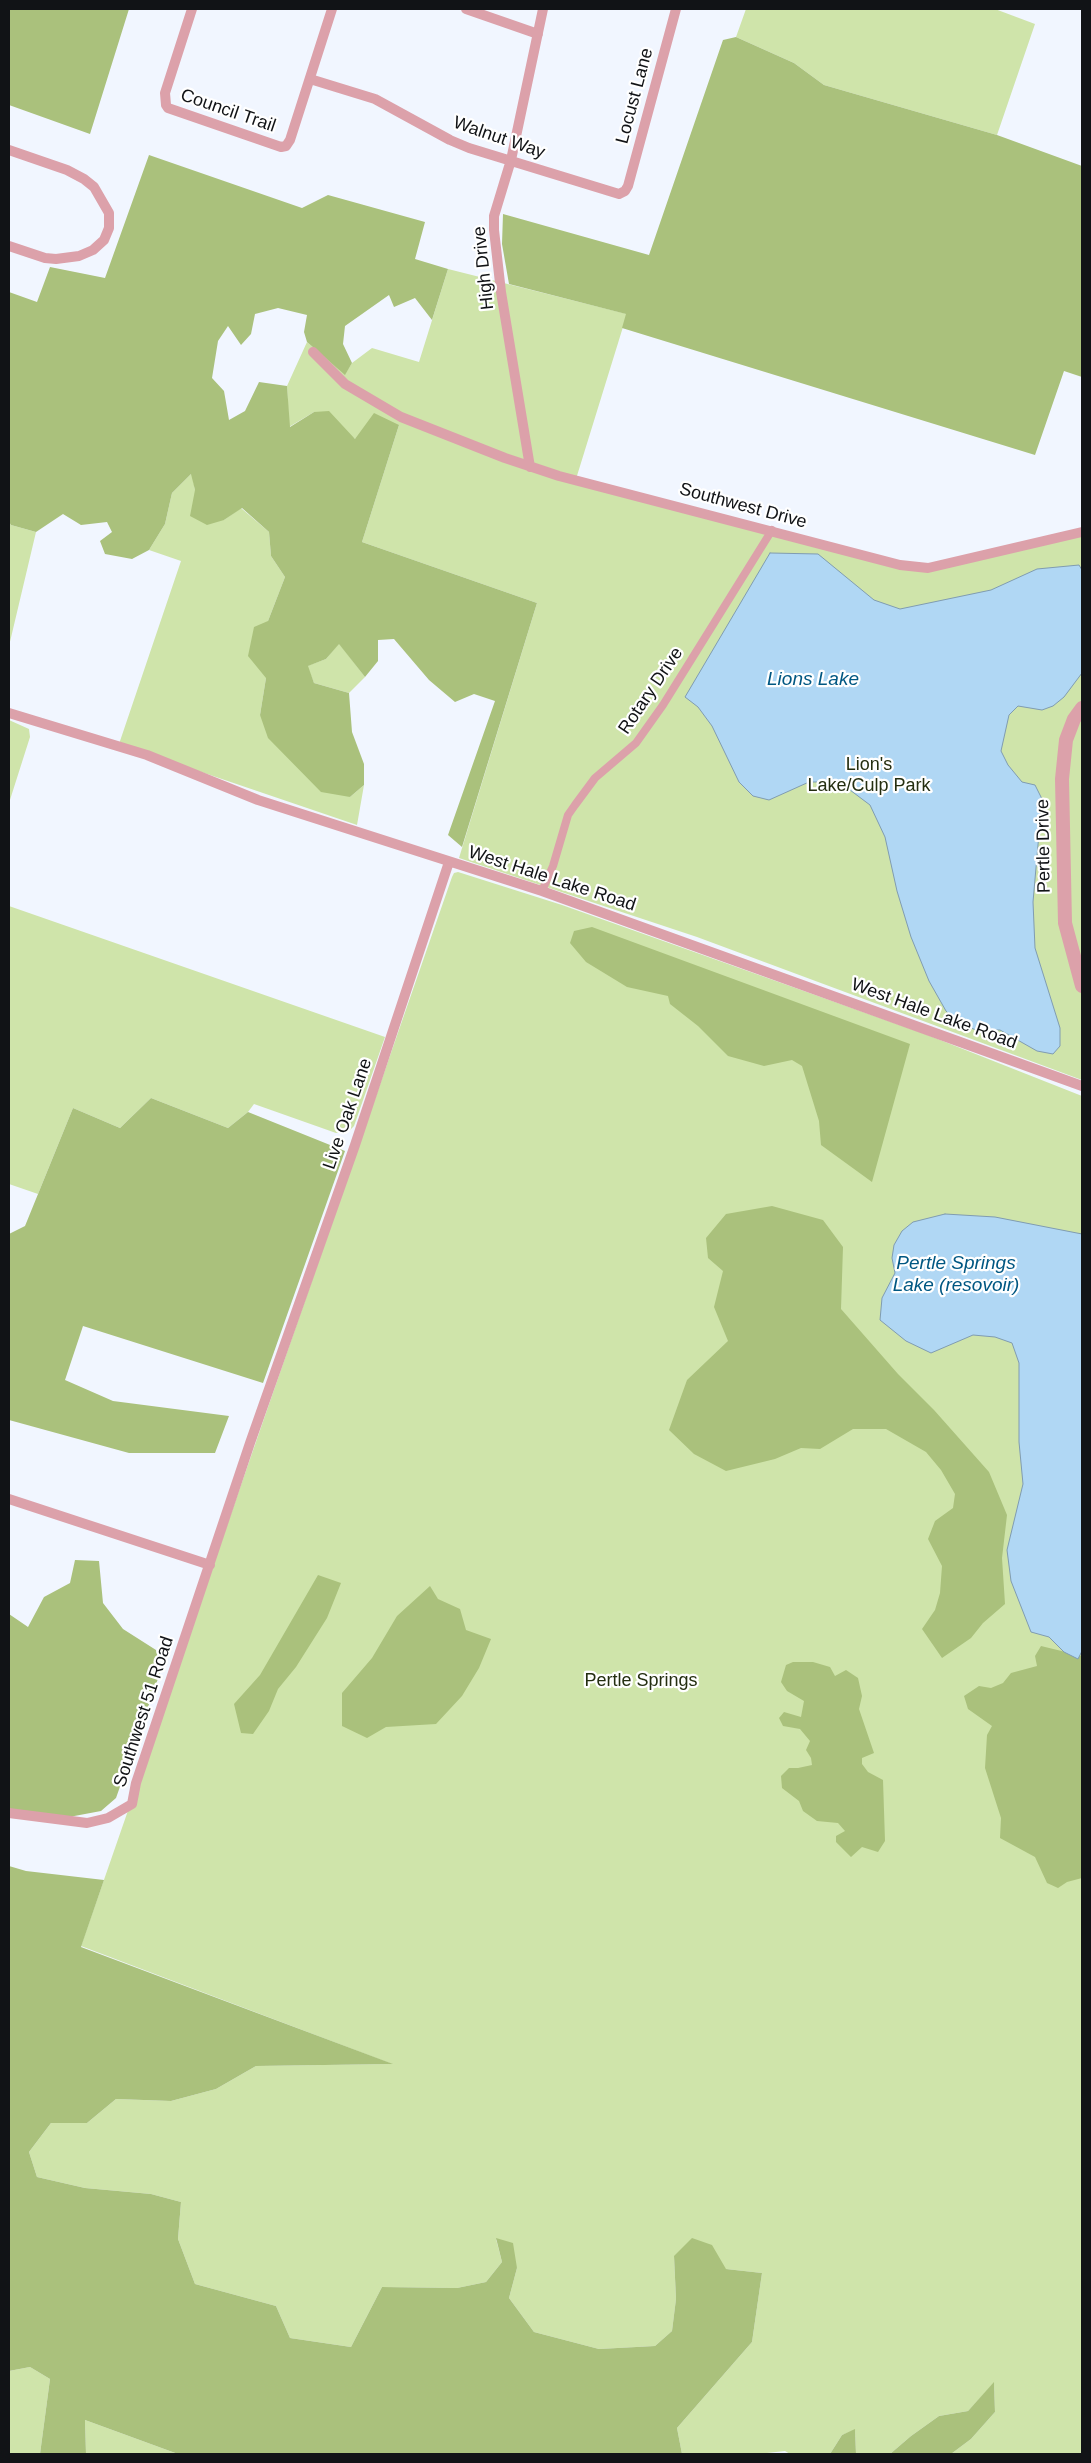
<!DOCTYPE html>
<html>
<head>
<meta charset="utf-8">
<style>
	body { margin:0 }
	#map { position:relative; width:1091px; height:2463px; overflow:hidden; background:#f1f6ff; font-family:Arial,sans-serif }
	canvas { display:block }
	.frame { position:absolute; inset:0; border:10px solid #111316; pointer-events:none }
</style>
</head>
<body>
<div id="map">
<canvas width="1091" height="2463"></canvas>
<div class="frame"></div>
</div>
<script>
const g = document.querySelector('canvas').getContext('2d');
g.lineJoin = 'round';
function fill(path, color) { g.fillStyle = color; g.fill(path, 'evenodd'); }
const toPath = rows => new Path2D(rows.map(r => 'M' + r).join(''));
function trace(path, color, width, dash) { g.strokeStyle = color; g.lineWidth = width; g.lineCap = dash ? 'butt' : 'round'; g.setLineDash(dash || []); g.stroke(path); }
function drawText(font, color, halo, rows, align = 'center') {
  g.font = font + ' Arial,sans-serif'; g.lineWidth = 4.5; g.setLineDash([]); g.textBaseline = 'middle'; g.strokeStyle = halo; g.fillStyle = color; for (const [text, x, y, turn = 0] of rows) {
    g.save(); g.translate(x, y); g.rotate((+turn || 0) * Math.PI / 180); g.textAlign = isNaN(turn) ? turn : align; if (halo) g.strokeText(text, 0, 0); g.fillText(text, 0, 0); g.restore();
  }
}
const green = toPath([
	[746,9,995,9,1035,24,997,135,824,85,794,63,736,37],
	[448,269,627,314,576,479,916,568,1082,532,1082,1080,697,937,459,858,537,603,362,542,399,425,355,439,314,412,289,427,287,386,307,342,345,374,352,363,372,348,419,362],
	[192,473,195,490,224,520,241,508,269,532,271,556,285,577,268,621,266,678,260,715,350,797,364,785,357,825,119,744,181,561,149,550,165,524,172,493],
	[9,522,11,525,36,532,9,646],
	[339,643,365,677,349,693,314,683,307,666,326,659],
	[9,720,29,729,30,737,9,803],
	[458,872,562,905,925,1034,1082,1096,1082,2454,951,2454,971,2439,995,2412,994,2383,968,2411,939,2416,911,2436,890,2454,856,2454,855,2430,842,2435,830,2454,790,2454,785,2451,758,2454,682,2454,677,2428,752,2342,762,2273,726,2269,674,2256,676,2299,672,2331,655,2346,599,2349,534,2332,509,2298,517,2268,496,2239,502,2262,486,2282,457,2288,382,2287,351,2347,290,2338,276,2306,195,2284,178,2239,181,2202,151,2194,85,2188,37,2177,29,2152,51,2123,87,2123,116,2099,171,2101,216,2089,256,2066,392,2064,81,1946,452,877,454,873],
	[9,906,385,1037,354,1126,348,1132,336,1133,254,1104,248,1112,228,1128,151,1098,120,1128,73,1108,38,1194,9,1184],
	[30,2367,50,2379,40,2454,9,2454,9,2371],
	[85,2420,178,2454,86,2454]
]);
const forest = toPath([
	[9,9,129,9,90,134,9,105],
	[736,37,794,63,824,85,997,135,1082,166,1082,377,1064,371,1035,455,622,328,626,314,509,284,502,244,503,214,649,255,723,40],
	[149,155,302,208,328,195,425,222,415,259,448,269,432,320,415,298,394,307,389,295,345,326,343,344,352,363,345,375,307,342,304,332,307,315,278,308,255,314,251,334,241,345,228,326,218,341,212,378,224,391,229,420,245,411,259,382,287,386,290,427,314,412,329,411,355,439,374,413,399,425,362,542,537,603,462,847,448,835,495,701,474,694,455,702,429,680,394,639,378,640,378,661,365,677,339,644,326,659,308,666,314,683,349,693,352,732,364,764,364,785,350,797,321,792,268,738,260,715,266,678,248,656,254,627,268,621,285,577,271,556,269,532,242,508,224,520,207,525,190,516,195,490,191,474,172,493,165,524,149,550,132,559,105,554,100,541,112,532,107,522,81,525,63,514,36,532,11,525,9,522,9,292,37,302,50,267,105,278],
	[592,927,910,1044,872,1182,821,1145,819,1121,802,1066,792,1060,764,1066,728,1056,698,1026,670,1004,668,996,627,987,586,962,570,943,574,931],
	[151,1098,228,1128,248,1112,345,1151,263,1383,83,1326,65,1380,113,1401,229,1416,215,1453,129,1453,9,1420,9,1234,25,1226,73,1108,120,1128],
	[772,1206,823,1220,843,1247,841,1309,898,1374,934,1410,989,1472,1007,1515,1002,1558,1005,1604,983,1623,971,1638,942,1658,922,1629,935,1610,940,1593,942,1566,928,1539,935,1521,953,1508,955,1494,941,1470,926,1452,886,1429,853,1429,820,1449,801,1448,775,1459,726,1471,694,1454,669,1430,687,1380,728,1341,714,1307,723,1271,708,1258,706,1238,726,1214],
	[75,1560,99,1561,103,1603,123,1629,156,1650,161,1670,116,1798,101,1811,69,1817,9,1809,9,1614,28,1627,44,1597,70,1583],
	[318,1575,341,1583,327,1618,296,1667,278,1689,269,1711,253,1734,241,1733,234,1704,260,1675],
	[430,1586,438,1599,460,1609,466,1630,491,1639,479,1668,462,1696,436,1724,386,1727,367,1738,342,1726,342,1693,372,1658,397,1616],
	[1041,1646,1082,1656,1082,1878,1067,1882,1058,1888,1047,1883,1035,1857,1000,1838,1001,1818,985,1768,987,1735,992,1726,968,1709,964,1696,979,1686,991,1688,1003,1683,1011,1673,1037,1666,1035,1656],
	[793,1662,813,1662,830,1667,835,1676,846,1670,858,1678,862,1696,859,1709,874,1753,862,1758,862,1764,868,1772,883,1780,885,1841,878,1852,862,1847,851,1857,836,1842,836,1836,845,1831,838,1823,817,1821,803,1811,799,1801,782,1788,781,1776,789,1768,798,1768,812,1765,811,1758,806,1750,810,1741,800,1729,783,1726,779,1718,784,1712,801,1717,804,1701,787,1691,781,1682,786,1665],
	[9,1866,26,1871,104,1880,81,1947,393,2064,256,2066,216,2089,171,2101,116,2099,87,2123,51,2123,29,2152,37,2177,85,2188,151,2194,181,2202,178,2239,195,2284,276,2306,290,2338,351,2347,382,2287,457,2288,486,2282,502,2262,496,2238,513,2243,517,2268,509,2298,534,2332,599,2349,655,2346,672,2331,676,2299,674,2256,692,2238,712,2245,726,2269,762,2273,752,2342,677,2428,682,2454,178,2454,85,2420,86,2454,40,2454,50,2379,30,2367,9,2371],
	[994,2382,995,2412,971,2439,951,2454,890,2454,911,2436,939,2416,968,2411],
	[855,2429,856,2454,830,2454,842,2435]
]);
const water = toPath([
	[770,553,818,554,874,600,900,609,991,590,1037,569,1079,565,1082,570,1082,673,1064,697,1053,706,1042,710,1018,706,1009,715,1001,751,1008,765,1022,782,1035,785,1042,799,1033,902,1035,948,1060,1028,1060,1046,1053,1054,1037,1051,1000,1030,976,1030,956,1022,946,1011,929,981,911,937,897,891,885,837,870,805,850,790,831,782,809,782,769,800,753,796,739,782,712,726,698,707,685,697,770,553],
	[945,1214,995,1217,1082,1234,1082,1651,1078,1659,1064,1652,1049,1637,1031,1632,1011,1581,1007,1550,1023,1484,1019,1442,1019,1363,1012,1343,995,1337,973,1335,931,1353,906,1341,880,1320,882,1298,895,1273,892,1258,894,1245,902,1231,913,1222,945,1214]
]);
const pedestrian = toPath([
	[542,891,553,866,568,815,575,805,595,778,636,743,663,705,772,530]
]);
const minor = toPath([
	[192,9,165,93,166,105,168,108,281,147,286,146,290,140,332,9],
	[466,9,538,34],
	[310,79,375,99,450,140,469,148,619,194,625,191,628,186,676,9],
	[9,150,67,170,84,179,94,187,109,213,109,228,104,240,93,250,79,256,56,259,45,258,9,246],
	[313,352,345,384,401,417,505,458,559,476,900,565,928,568,1082,532],
	[530,467,501,292,494,230,494,216,511,160,543,9],
	[9,713,147,755,258,800,542,891,1082,1086],
	[9,1499,210,1565],
	[9,1813,87,1823,108,1818,132,1804,136,1783,250,1443,355,1145,449,862]
]);
const tertiary = toPath([
	[1082,708,1074,719,1066,740,1062,779,1065,923,1082,986]
]);
const streetNames = [
	["Locust Lane",635,96,-75],
	["Council Trail",228,111,19],
	["Walnut Way",499,138,19],
	["High Drive",484,268,-96],
	["Southwest Drive",743,506,15],
	["Rotary Drive",651,691,-56],
	["Pertle Drive",1044,846,-91],
	["West Hale Lake Road",552,879,18],
	["West Hale Lake Road",934,1014,20],
	["Live Oak Lane",348,1114,-71],
	["Southwest 51 Road",144,1712,-72]
];
const parkNames = [
	["Lion's",869,765],
	["Lake/Culp Park",869,786],
	["Pertle Springs",641,1681]
];
const waterNames = [
	["Lions Lake",813,680],
	["Pertle Springs",956,1264],
	["Lake (resovoir)",956,1286]
];
fill(green, '#cfe4aa');
fill(forest, '#aac17c');
fill(water, '#b0d7f4');
trace(water, '#809cb1', 1);
trace(pedestrian, '#dca1aa', 8);
trace(minor, '#dca1aa', 10);
trace(tertiary, '#dca1aa', 14);
drawText('18px', '#111316', '#fff', streetNames);
drawText('18px', '#242e10', '#fff', parkNames);
drawText('italic 19px', '#005782', '#fff', waterNames);
</script>
</body>
</html>
